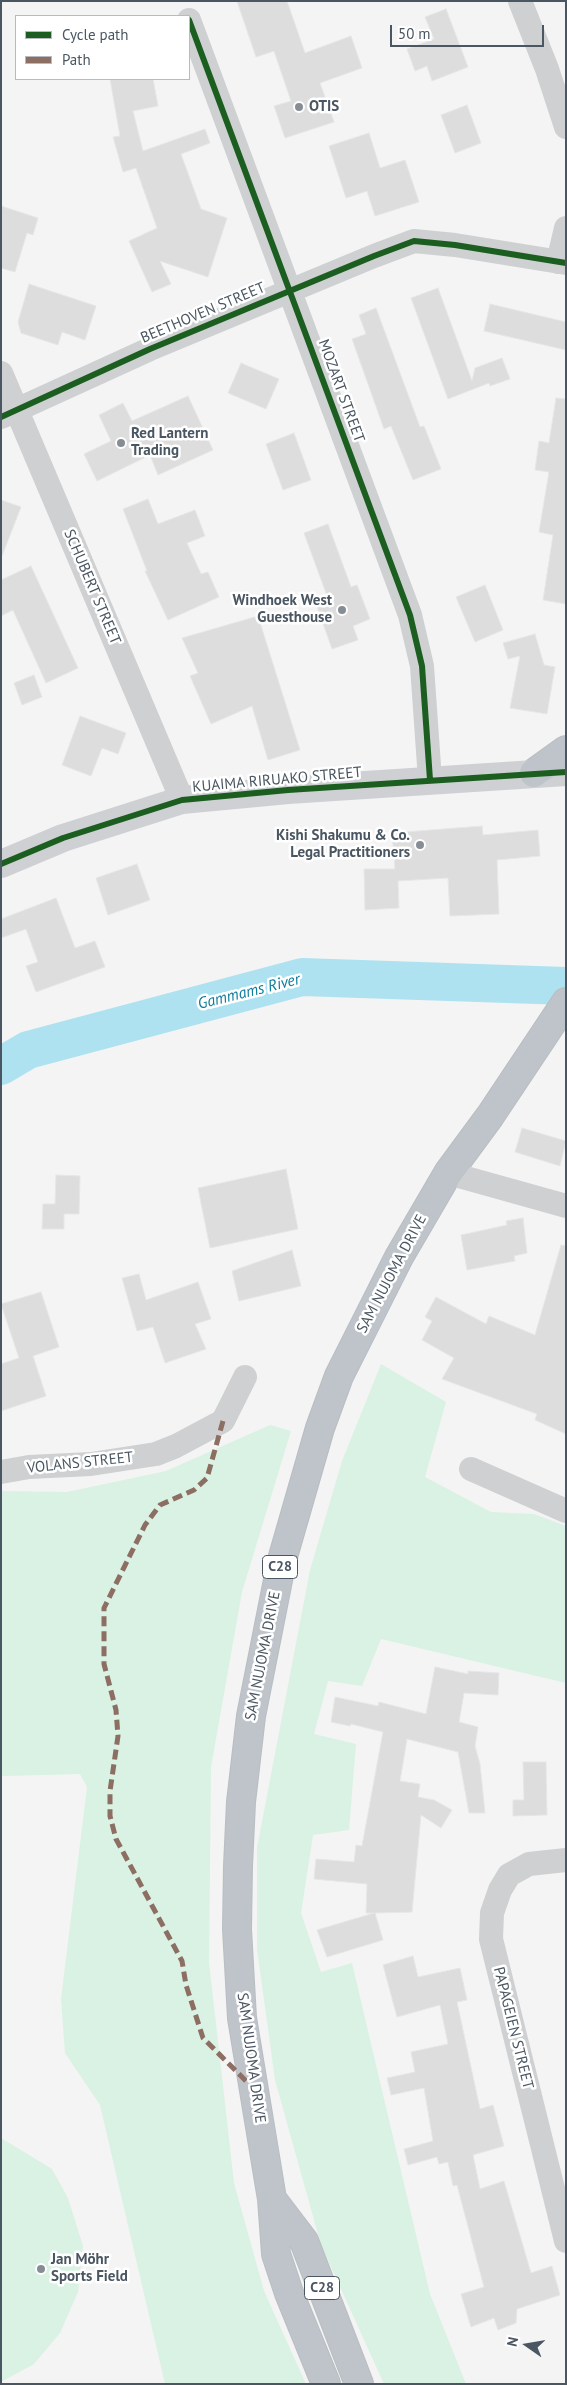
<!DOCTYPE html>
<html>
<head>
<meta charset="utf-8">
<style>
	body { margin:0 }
	#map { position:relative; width:567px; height:2385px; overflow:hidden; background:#f4f4f4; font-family:"PT Sans",sans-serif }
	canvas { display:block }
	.frame { position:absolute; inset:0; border:2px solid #4a5661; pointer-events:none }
	.legend { position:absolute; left:15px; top:15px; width:175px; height:65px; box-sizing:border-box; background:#fff; border:1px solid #b7bbc0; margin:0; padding:6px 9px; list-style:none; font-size:15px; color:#4a5661 }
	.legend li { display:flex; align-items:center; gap:10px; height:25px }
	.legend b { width:25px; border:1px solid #b7bbc0 }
	.north { position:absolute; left:502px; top:2320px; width:50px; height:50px; -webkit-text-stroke:4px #fff; paint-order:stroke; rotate:283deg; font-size:14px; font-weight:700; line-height:20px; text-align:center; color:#4a5661 }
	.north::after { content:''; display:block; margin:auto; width:18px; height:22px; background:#4a5661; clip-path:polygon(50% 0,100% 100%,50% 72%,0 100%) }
	.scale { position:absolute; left:390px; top:25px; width:154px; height:22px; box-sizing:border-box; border:2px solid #4a5661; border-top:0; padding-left:6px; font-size:15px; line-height:18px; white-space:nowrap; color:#4a5661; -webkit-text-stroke:4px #fff; paint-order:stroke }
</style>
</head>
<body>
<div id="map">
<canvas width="567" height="2385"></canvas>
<div class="frame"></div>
<ul class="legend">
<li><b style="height:6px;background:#1b5e20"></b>Cycle path</li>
<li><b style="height:6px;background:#8d6e63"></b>Path</li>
</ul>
<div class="north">N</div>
<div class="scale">50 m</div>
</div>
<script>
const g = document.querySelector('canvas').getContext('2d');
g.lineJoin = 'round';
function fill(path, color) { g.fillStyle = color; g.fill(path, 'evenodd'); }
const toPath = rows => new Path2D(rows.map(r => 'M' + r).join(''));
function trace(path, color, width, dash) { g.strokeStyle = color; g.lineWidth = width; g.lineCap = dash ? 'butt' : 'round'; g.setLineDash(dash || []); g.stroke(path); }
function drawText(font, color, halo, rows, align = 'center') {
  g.font = font + ' "PT Sans",sans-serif'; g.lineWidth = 5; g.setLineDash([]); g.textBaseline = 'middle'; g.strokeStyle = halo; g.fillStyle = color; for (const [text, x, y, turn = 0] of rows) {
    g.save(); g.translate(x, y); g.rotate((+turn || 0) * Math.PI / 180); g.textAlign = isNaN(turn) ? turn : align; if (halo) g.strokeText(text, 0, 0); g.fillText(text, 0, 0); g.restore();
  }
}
const green = toPath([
	[381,1364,446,1402,425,1477,491,1512,534,1514,566,1526,566,1683,381,1639,362,1686,328,1681,314,1734,356,1744,349,1830,313,1835,301,1913,321,1972,352,1963,430,2294,466,2384,384,2384,321,2245,275,2080,257,1949,257,1848,310,1570,342,1461],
	[270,1425,291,1431,242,1592,211,1767,209,1962,234,2183,264,2291,306,2384,165,2384,100,2105,65,2053,61,1999,87,1787,80,1774,1,1776,1,1491,67,1492,166,1471],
	[1,2138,52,2169,68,2198,83,2246,78,2292,60,2333,34,2364,1,2382]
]);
const river = toPath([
	[1,1066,28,1050,302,977,566,986]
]);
const building = toPath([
	[237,1,287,1,305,53,351,36,362,68,320,83,334,122,285,138,274,106,291,101,274,51,256,57,237,1],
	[446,9,468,67,432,81,427,66,415,71,407,49,434,39,425,17,446,9],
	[110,79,153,79,158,106,133,111,143,151,205,129,210,143,181,154,201,209,227,218,208,277,160,261,171,284,152,292,129,241,157,228,136,168,123,172,113,137,120,136,110,79],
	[467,105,481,143,455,153,441,115,467,105],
	[369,133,380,168,405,160,419,202,375,216,367,191,346,198,329,146,369,133],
	[1,206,38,218,33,235,27,233,15,272,1,268,1,206],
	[29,284,96,306,85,340,62,332,58,345,21,333,18,322,29,284],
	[438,288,472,381,475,368,502,358,510,379,490,386,489,383,448,399,411,298,438,288],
	[490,304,566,322,566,350,484,331,490,304],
	[376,308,420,427,424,426,441,469,413,480,391,426,384,429,352,339,366,334,359,315,376,308],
	[241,363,279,379,266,409,228,393,241,363],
	[188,396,213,450,158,475,150,455,97,481,84,454,111,441,99,415,123,403,132,421,188,396],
	[556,398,566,399,566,604,543,600,553,535,539,532,549,472,535,470,539,441,549,443,556,398],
	[294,433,311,480,283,490,266,444,294,433],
	[148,499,158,524,195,510,205,536,187,543,201,574,208,572,219,597,168,620,145,571,147,571,123,509,148,499],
	[1,500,21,507,2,556,1,556,1,500],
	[328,524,351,587,357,585,370,619,353,626,358,640,332,649,315,601,327,596,304,533,328,524],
	[31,566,78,668,46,683,13,610,1,616,1,580,31,566],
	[485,585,503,630,475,642,456,597,485,585],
	[258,616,300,750,268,760,252,706,211,724,190,676,198,673,182,638,258,616],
	[535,634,544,665,555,667,547,714,510,708,520,656,508,659,503,643,535,634],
	[34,675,42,697,22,705,14,683,34,675],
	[80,716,126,733,118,754,102,748,91,776,62,765,80,716],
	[482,826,483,835,538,830,540,856,497,860,499,914,450,916,448,878,398,881,399,908,365,910,364,869,395,869,392,833,482,826],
	[137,864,150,900,108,915,96,878,137,864],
	[56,898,75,948,95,941,105,967,36,992,26,966,38,962,26,929,1,938,1,919,56,898],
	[522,1128,566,1141,560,1166,515,1152,522,1128],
	[286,1169,298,1229,210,1248,198,1188,286,1169],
	[56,1175,80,1176,79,1214,64,1214,64,1229,42,1229,43,1204,55,1204,56,1175],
	[523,1218,527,1253,514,1256,515,1261,467,1270,461,1235,507,1225,506,1221,523,1218],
	[561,1245,566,1246,566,1434,535,1420,537,1414,442,1379,454,1358,422,1340,432,1321,425,1317,436,1297,486,1324,489,1316,535,1335,561,1245],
	[292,1250,301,1286,239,1301,232,1271,292,1250],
	[139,1274,146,1300,198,1282,211,1319,195,1324,206,1349,165,1363,153,1327,137,1331,122,1278,139,1274],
	[41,1292,59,1347,33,1356,46,1396,1,1411,1,1364,19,1358,1,1304,41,1292],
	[435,1667,468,1674,468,1671,499,1673,498,1695,464,1693,459,1722,478,1727,475,1746,480,1764,485,1813,469,1813,458,1752,407,1739,400,1781,420,1784,418,1797,434,1800,452,1810,441,1828,421,1815,412,1912,375,1913,383,1940,327,1957,317,1930,374,1913,366,1913,367,1884,314,1879,316,1859,354,1862,356,1845,362,1846,383,1732,351,1724,350,1726,331,1722,335,1697,378,1706,379,1702,426,1714,435,1667],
	[523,1762,546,1762,547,1815,513,1816,513,1800,524,1800,523,1762],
	[413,1956,418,1977,460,1968,467,2000,457,2002,480,2109,493,2105,504,2146,473,2155,480,2189,504,2181,531,2273,552,2266,560,2295,517,2309,516,2323,498,2330,494,2318,471,2327,461,2294,484,2287,457,2185,453,2186,448,2162,439,2164,437,2157,408,2165,404,2149,433,2141,424,2088,391,2095,387,2078,415,2072,411,2052,448,2044,440,2005,397,2017,383,1965,413,1956]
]);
const street = toPath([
	[520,1,547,69,566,127],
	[189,20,410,615,422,666,430,780],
	[558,262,566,228],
	[1,373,182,800],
	[1,417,150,349,374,256,414,241,455,245,566,263],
	[448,1173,566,1206],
	[471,1469,566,1511],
	[1,1472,29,1467,91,1464,156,1454,176,1446,223,1421,245,1377],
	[566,1860,529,1864,509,1875,500,1890,492,1913,491,1939,566,2241]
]);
const secondary = toPath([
	[1,864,63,838,182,800,288,790,566,772]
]);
const highway = toPath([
	[534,773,566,750],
	[272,2199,304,2241,359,2384],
	[326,2384,289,2293,276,2254,272,2199,242,2018,237,1929,238,1866,241,1802,251,1716,282,1560,320,1428,339,1376,399,1257,448,1173,490,1116,566,1002]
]);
const quiet = toPath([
	[223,1421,207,1478,194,1490,160,1505,145,1525,104,1608,104,1664,116,1710,118,1736,110,1791,110,1816,116,1839,182,1961,186,1985,203,2038,253,2088]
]);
const cycleway = toPath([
	[189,20,410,615,422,666,430,780],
	[1,417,150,349,374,256,414,241,455,245,566,263],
	[1,864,63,838,182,800,288,790,566,772]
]);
const markers = [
	[299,107,5,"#868d94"],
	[121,443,5,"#868d94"],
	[342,610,5,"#868d94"],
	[420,845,5,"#868d94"],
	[41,2269,5,"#868d94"]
];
const shields = [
	[280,1567,35],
	[322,2288,35]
];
const shieldNames = [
	["C28",280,1567],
	["C28",322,2288]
];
const poiNames = [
	["OTIS",309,107],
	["Red Lantern",131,434],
	["Trading",131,451],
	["Windhoek West",332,601,"right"],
	["Guesthouse",332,618,"right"],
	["Kishi Shakumu & Co.",410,836,"right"],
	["Legal Practitioners",410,853,"right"],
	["Jan Möhr",51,2260],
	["Sports Field",51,2277]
];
const streetNames = [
	["BEETHOVEN STREET",203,313,-23],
	["MOZART STREET",341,391,70],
	["SCHUBERT STREET",92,587,67],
	["KUAIMA RIRUAKO STREET",277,780,-5],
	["SAM NUJOMA DRIVE",392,1274,-62],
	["VOLANS STREET",80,1463,-6],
	["SAM NUJOMA DRIVE",263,1656,-79],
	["PAPAGEIEN STREET",513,2028,76],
	["SAM NUJOMA DRIVE",251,2058,82]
];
const waterNames = [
	["Gammams River",249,992,-14]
];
fill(green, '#d9f2e3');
trace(river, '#aee2f0', 38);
fill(building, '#ddddde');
trace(building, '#e5e6e7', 1);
trace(highway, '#b9bec3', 30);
trace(street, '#ced0d2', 24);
trace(secondary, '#ced0d4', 28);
trace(highway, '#bec4c9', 28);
trace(quiet, '#8d6e63', 5, [10, 5]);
trace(cycleway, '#1b5e20', 6);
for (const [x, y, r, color] of markers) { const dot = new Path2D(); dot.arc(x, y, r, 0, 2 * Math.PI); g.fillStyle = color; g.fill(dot); trace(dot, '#fff', 2); }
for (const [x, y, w] of shields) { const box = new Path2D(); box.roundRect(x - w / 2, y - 11.5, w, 23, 4); g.fillStyle = '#fff'; g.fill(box); trace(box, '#4a5661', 1); }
drawText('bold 14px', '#4a5661', null, shieldNames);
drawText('bold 15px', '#4a5661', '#fff', poiNames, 'left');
drawText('15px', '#4a5661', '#fff', streetNames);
drawText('italic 16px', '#0c7c9b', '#fff', waterNames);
</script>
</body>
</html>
